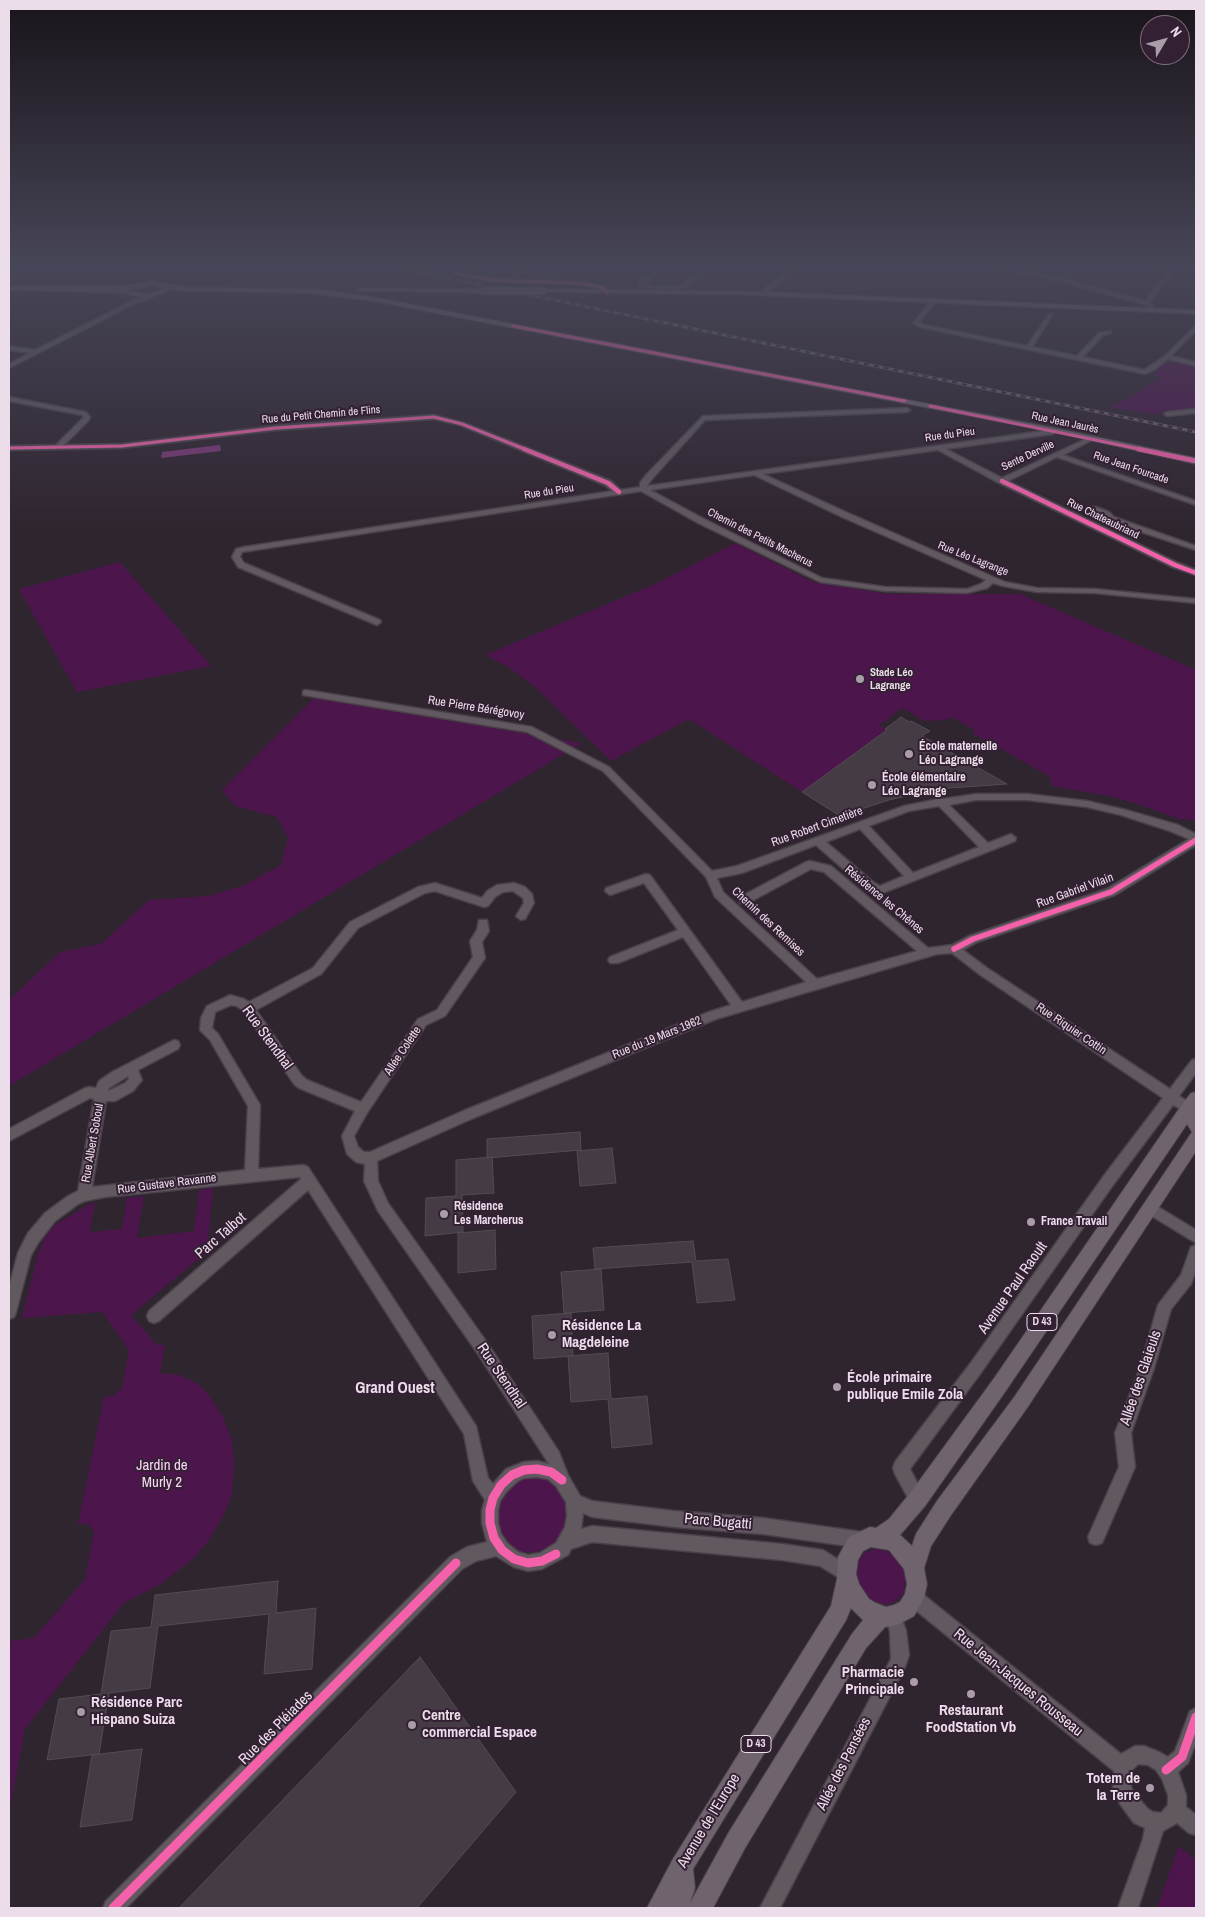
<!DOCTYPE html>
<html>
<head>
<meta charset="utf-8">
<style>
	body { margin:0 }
	#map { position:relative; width:1205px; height:1917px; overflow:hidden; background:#2f252f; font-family:"Archivo Narrow",sans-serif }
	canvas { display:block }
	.frame { position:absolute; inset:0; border:10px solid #ebdeea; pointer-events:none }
	.north { position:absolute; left:1140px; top:15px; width:50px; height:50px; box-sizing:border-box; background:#342033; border:1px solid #7d6c7c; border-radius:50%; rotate:53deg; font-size:14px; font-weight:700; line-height:20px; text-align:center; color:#ebdeea }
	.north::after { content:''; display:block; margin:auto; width:18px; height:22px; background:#a99da9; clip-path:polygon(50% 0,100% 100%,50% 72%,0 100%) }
</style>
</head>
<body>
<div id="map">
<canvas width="1205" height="1917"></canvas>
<div class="frame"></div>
<div class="north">N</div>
</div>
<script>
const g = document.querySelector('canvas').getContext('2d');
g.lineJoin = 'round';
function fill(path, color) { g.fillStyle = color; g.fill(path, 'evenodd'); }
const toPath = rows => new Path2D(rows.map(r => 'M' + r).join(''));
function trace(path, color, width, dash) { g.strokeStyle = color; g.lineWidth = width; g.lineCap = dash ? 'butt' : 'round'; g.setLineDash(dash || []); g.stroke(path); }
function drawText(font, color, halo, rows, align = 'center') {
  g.font = font + ' "Archivo Narrow",sans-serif'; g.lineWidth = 4; g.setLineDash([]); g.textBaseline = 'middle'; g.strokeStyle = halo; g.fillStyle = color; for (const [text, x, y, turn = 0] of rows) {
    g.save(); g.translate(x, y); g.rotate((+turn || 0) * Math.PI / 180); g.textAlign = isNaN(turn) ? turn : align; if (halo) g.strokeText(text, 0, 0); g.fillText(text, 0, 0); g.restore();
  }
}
const green = toPath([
	[1179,361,1196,366,1196,409,1171,412,1166,410,1162,413,1155,414,1110,408,1161,378,1153,375,1166,362],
	[735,543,813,582,887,594,1020,594,1196,670,1196,820,1179,819,1138,804,1109,796,1052,786,1049,776,972,733,975,730,953,718,942,720,925,721,902,708,879,725,887,730,802,792,689,719,611,761,537,689,510,668,485,655,655,584],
	[120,562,211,666,77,692,19,589],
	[314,698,582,743,9,1086,9,1000,60,952,101,944,149,900,208,896,242,886,281,865,288,838,277,817,235,806,222,790],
	[213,1188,207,1252,131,1315,157,1345,165,1345,160,1373,179,1375,198,1384,208,1394,223,1417,232,1440,234,1465,232,1494,223,1517,206,1544,194,1558,161,1584,124,1603,25,1729,9,1812,9,1641,34,1638,85,1579,94,1532,88,1524,78,1524,104,1397,113,1396,122,1388,129,1350,102,1312,22,1318,38,1254,45,1237,55,1225,95,1201,90,1232,122,1229,127,1198,144,1196,137,1238,194,1231,199,1190],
	[522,1477,544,1477,555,1483,562,1493,566,1504,567,1517,563,1529,557,1540,547,1548,536,1552,524,1552,513,1548,504,1540,498,1529,496,1517,497,1504,503,1492],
	[876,1548,883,1549,897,1558,906,1576,903,1594,897,1600,889,1604,881,1604,872,1600,865,1594,857,1576,856,1568,863,1554],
	[1179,1846,1196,1860,1196,1908,1157,1908]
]);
const water = toPath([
	[220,445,221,451,161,458,162,452]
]);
const building = toPath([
	[901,717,909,722,911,721,930,731,922,736,1007,784,936,789,889,800,840,816,802,792,887,730,885,729,901,717],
	[580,1132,581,1150,487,1158,487,1139,580,1132],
	[612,1148,616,1183,580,1186,577,1151,612,1148],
	[492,1157,494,1193,462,1195,463,1232,425,1236,426,1198,456,1196,456,1160,492,1157],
	[495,1230,496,1269,458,1273,458,1233,495,1230],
	[693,1241,696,1261,728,1259,735,1300,697,1303,692,1262,595,1269,593,1248,693,1241],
	[601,1269,604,1310,564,1313,561,1272,601,1269],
	[571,1313,573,1356,534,1359,532,1316,571,1313],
	[608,1353,611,1399,647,1396,652,1444,612,1448,608,1399,571,1402,568,1356,608,1353],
	[278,1581,276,1613,316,1608,312,1669,264,1674,269,1614,158,1626,150,1688,109,1693,99,1754,47,1760,59,1699,101,1694,111,1631,151,1627,155,1595,278,1581],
	[420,1657,516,1792,417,1908,179,1908,420,1657],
	[142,1749,132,1820,80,1827,92,1755,142,1749]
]);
const minor = toPath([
	[465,265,471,265,460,273,505,279,531,265,536,265,513,279,579,281,603,286,610,292,607,294,599,288,579,285,491,282,458,276,454,273,454,271,465,265],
	[694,265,699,265,710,270,684,289,651,290,639,285,640,281,656,271,658,274,645,284,651,286,681,286,703,270,694,265],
	[797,265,803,265,769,291,768,295,764,295,764,289,797,265],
	[982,265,991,265,1055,276,1145,301,1173,265,1178,265,1149,303,1157,310,1154,312,1144,304,1054,280,982,265],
	[1183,265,1196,266,1196,270,1184,266,1183,265],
	[151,294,153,297,136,303,9,368,9,364,30,353,9,350,9,346,35,350,132,301,151,294],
	[929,299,932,301,933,306,920,320,919,322,924,325,1027,346,1049,314,1053,314,1032,347,1077,356,1099,333,1111,331,1111,333,1103,335,1083,357,1144,370,1165,356,1196,325,1196,330,1171,356,1196,362,1196,366,1168,359,1154,370,1145,374,920,327,913,323,927,306,926,301,929,299],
	[9,397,86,412,90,417,88,421,64,445,122,444,276,426,434,415,464,423,611,481,621,490,640,487,640,483,646,475,703,416,907,408,910,410,907,412,705,420,652,479,647,486,1050,430,1054,428,1057,430,1053,434,946,449,1002,478,1090,437,1094,437,1094,439,1063,455,1196,501,1196,505,1057,457,1008,481,1178,563,1196,570,1196,575,1172,567,999,483,938,450,763,474,848,513,1005,582,1037,588,1095,589,1196,599,1196,603,1095,593,1037,592,1003,586,993,583,987,588,967,593,885,591,820,582,700,524,641,491,242,552,240,557,244,563,380,620,381,622,377,625,238,567,232,557,236,549,244,547,613,491,605,485,460,425,434,419,276,430,122,448,9,450,9,446,56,445,84,417,82,415,9,401,9,397],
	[754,475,842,517,986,580,981,584,967,589,885,587,822,578,706,520,650,490,754,475],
	[1196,409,1196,413,1167,416,1164,414,1167,412,1196,409],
	[1090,507,1096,507,1109,512,1114,517,1196,546,1196,550,1108,521,1103,516,1090,511,1090,507],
	[306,690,532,727,609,767,712,871,737,866,904,806,934,800,939,798,943,799,976,794,1027,794,1087,801,1126,810,1178,825,1196,834,1196,845,1115,895,977,942,963,950,987,968,1170,1089,1192,1060,1196,1059,1196,1073,1179,1096,1192,1104,1194,1108,1192,1112,1188,1113,1173,1105,1113,1185,980,1374,910,1469,926,1499,924,1505,918,1507,912,1505,895,1474,893,1468,895,1462,970,1364,1103,1177,1163,1098,979,974,952,953,937,954,716,1019,471,1119,377,1161,378,1181,388,1203,488,1344,559,1452,568,1475,580,1496,592,1501,674,1511,763,1518,862,1532,868,1534,870,1540,868,1546,862,1548,763,1534,674,1527,592,1517,583,1513,581,1529,592,1526,782,1544,823,1550,852,1568,854,1574,852,1580,846,1582,820,1566,782,1560,592,1542,571,1549,568,1555,542,1569,528,1571,514,1567,496,1556,476,1561,462,1569,126,1908,103,1908,106,1901,450,1557,467,1547,487,1542,482,1523,482,1510,485,1500,473,1481,464,1434,308,1190,159,1321,154,1323,149,1321,147,1316,149,1311,301,1179,300,1177,105,1197,85,1201,78,1204,55,1221,38,1243,31,1255,16,1312,14,1317,9,1319,9,1287,18,1253,28,1233,45,1213,68,1196,78,1191,94,1099,90,1098,9,1141,9,1129,85,1088,89,1087,96,1088,99,1081,112,1072,174,1040,178,1041,180,1045,178,1049,138,1070,142,1080,133,1091,115,1101,106,1101,92,1187,245,1170,248,1106,210,1040,200,1030,201,1018,207,1006,230,995,244,999,249,1002,313,968,350,922,418,887,435,883,482,898,487,891,497,885,514,883,525,887,532,894,534,903,525,919,521,920,516,916,524,903,523,898,513,891,503,892,495,897,488,906,484,907,435,891,425,893,358,928,321,974,256,1010,302,1076,307,1080,361,1102,418,1019,437,1010,473,957,470,941,477,930,479,920,487,920,489,931,482,942,485,958,445,1016,426,1025,367,1113,354,1136,358,1147,364,1152,370,1152,463,1111,709,1012,731,1005,683,937,618,963,610,963,608,960,610,957,678,930,644,883,610,895,605,891,606,888,646,874,650,875,742,1002,806,982,715,897,706,877,603,771,527,732,303,695,303,691,306,690],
	[976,800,1027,800,1087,807,1121,815,1170,831,1189,839,1107,889,969,936,952,945,928,948,831,866,810,861,806,862,740,897,739,900,740,903,748,903,811,869,824,872,917,951,817,979,723,892,717,878,742,873,816,845,865,888,880,894,1015,841,1016,838,1011,834,988,843,949,805,976,800],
	[939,806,979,847,913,873,869,826,909,811,939,806],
	[860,829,904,876,880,886,873,882,826,842,860,829],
	[231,1005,237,1006,244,1011,294,1084,299,1088,355,1111,342,1136,347,1154,356,1162,365,1164,364,1181,378,1211,478,1354,549,1464,537,1461,524,1462,506,1469,493,1484,488,1478,476,1426,308,1167,303,1165,258,1169,260,1105,218,1034,212,1028,215,1012,231,1005],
	[128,1076,129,1079,125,1083,108,1091,109,1088,128,1076],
	[537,1477,548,1479,556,1486,566,1502,567,1516,565,1527,556,1543,540,1553,528,1555,518,1552,508,1544,501,1534,498,1523,498,1510,500,1501,507,1491,518,1481,524,1478,537,1477],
	[1150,1202,1196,1230,1196,1243,1145,1212,1143,1208,1145,1204,1150,1202],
	[1196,1245,1196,1270,1191,1284,1171,1309,1154,1368,1131,1433,1135,1467,1102,1543,1096,1545,1090,1543,1088,1537,1119,1467,1115,1433,1140,1368,1158,1305,1181,1275,1191,1247,1196,1245],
	[914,1590,920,1592,1121,1754,1135,1746,1144,1746,1159,1752,1168,1757,1175,1751,1190,1711,1196,1708,1196,1742,1188,1763,1178,1772,1186,1795,1186,1807,1196,1815,1196,1835,1189,1833,1177,1823,1163,1831,1138,1908,1118,1908,1143,1839,1145,1828,1134,1823,1120,1804,1113,1787,1114,1771,908,1604,906,1598,908,1592,914,1590],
	[1138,1764,1148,1765,1156,1770,1162,1779,1168,1795,1168,1805,1161,1813,1153,1812,1148,1809,1133,1792,1131,1787,1132,1770,1138,1764],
	[893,1608,899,1610,906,1631,909,1655,905,1667,780,1908,760,1908,891,1659,890,1631,885,1616,887,1610,893,1608]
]);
const major = toPath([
	[153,281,184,287,318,289,373,297,1054,428,1196,458,1196,464,1054,432,373,301,308,293,184,291,169,289,163,294,146,298,122,293,9,290,9,286,125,286,153,281],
	[153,285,162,288,159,291,146,294,126,290,153,285],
	[359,288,483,289,486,291,483,293,357,291,357,289,359,288],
	[543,289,746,291,1196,310,1196,314,746,295,541,292,541,290,543,289],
	[1196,1092,1196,1151,1027,1408,951,1515,931,1546,924,1568,927,1584,924,1598,914,1616,897,1625,885,1627,866,1648,745,1848,713,1908,647,1908,673,1859,831,1606,837,1579,838,1557,849,1537,870,1527,876,1528,889,1519,911,1492,995,1377,1183,1103,1191,1093,1196,1092],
	[1187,1124,1192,1132,1015,1396,937,1501,916,1534,912,1546,900,1535,925,1506,1007,1389,1187,1124],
	[871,1547,889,1550,904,1569,907,1584,905,1594,900,1602,894,1605,886,1607,876,1603,869,1599,859,1584,856,1574,858,1560,863,1551,871,1547],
	[851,1608,863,1620,852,1634,729,1832,690,1903,695,1888,693,1869,846,1620,851,1608]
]);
const rail = toPath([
	[384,265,1196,432]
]);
const majorBridge = toPath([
	[483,291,543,291]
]);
const cyclewayFar3 = toPath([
	[456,272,458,274,491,280,579,283,601,287,607,292],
	[513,326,905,401],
	[930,406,1144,450],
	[9,448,122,446,276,428,434,417,462,424,527,450]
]);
const cyclewayFar2 = toPath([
	[524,449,608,483,619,492],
	[1138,449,1196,461],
	[1002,481,1175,565,1196,573]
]);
const cyclewayFar1 = toPath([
	[954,949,973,939,1111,892,1196,840]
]);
const cycleway = toPath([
	[556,1554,542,1561,528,1563,514,1559,502,1550,494,1538,490,1523,490,1510,493,1498,501,1485,512,1475,524,1470,537,1469,551,1472,562,1480],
	[1166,1770,1182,1757,1196,1717],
	[113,1908,456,1563]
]);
const markers = [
	[860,679,5,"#a99da9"],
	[909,754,5,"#a99da9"],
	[872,785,5,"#a99da9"],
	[444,1214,5,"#a99da9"],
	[1031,1222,5,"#a99da9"],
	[552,1335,5,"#a99da9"],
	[837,1387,5,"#a99da9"],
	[914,1682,5,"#a99da9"],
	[971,1694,5,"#a99da9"],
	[81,1712,5,"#a99da9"],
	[412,1725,5,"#a99da9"],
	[1150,1788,5,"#a99da9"]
];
const farStreetnames = [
	["Rue du Petit Chemin de Flins",321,415,-5],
	["Rue Jean Jaurès",1065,423,12],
	["Rue du Pieu",950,435,-8],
	["Sente Derville",1028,456,-25],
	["Rue Jean Fourcade",1131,468,19],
	["Rue du Pieu",549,492,-9],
	["Rue Chateaubriand",1103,519,26],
	["Chemin des Petits Macherus",760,538,27],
	["Rue Léo Lagrange",973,559,22]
];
const farPoinames = [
	["Stade Léo",870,673],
	["Lagrange",870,686]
];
const shields = [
	[1042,1322,30],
	[756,1744,30]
];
const shieldNames = [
	["D 43",1042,1322],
	["D 43",756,1744]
];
const streetNames = [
	["Rue Pierre Bérégovoy",476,708,9],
	["Rue Robert Cimetière",817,827,-20],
	["Rue Gabriel Vilain",1075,891,-20],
	["Résidence les Chênes",884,900,40],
	["Chemin des Remises",768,922,43],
	["Rue Riquier Cottin",1071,1029,34],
	["Rue du 19 Mars 1962",657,1038,-22],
	["Allée Colette",403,1051,-56],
	["Rue Albert Soboul",93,1143,-80],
	["Rue Gustave Ravanne",167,1184,-7]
];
const poiNames = [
	["École maternelle",919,747],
	["Léo Lagrange",919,761],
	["École élémentaire",882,778],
	["Léo Lagrange",882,792],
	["Résidence",454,1207],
	["Les Marcherus",454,1221],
	["France Travail",1041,1222]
];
const nearStreetnames = [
	["Rue Stendhal",267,1038,54],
	["Parc Talbot",221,1236,-41],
	["Avenue Paul Raoult",1013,1288,-55],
	["Rue Stendhal",501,1376,56],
	["Allée des Glaieuls",1141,1378,-71],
	["Parc Bugatti",718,1522,5],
	["Rue Jean-Jacques Rousseau",1018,1683,39],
	["Rue des Pléiades",276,1728,-45],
	["Allée des Pensées",844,1764,-63],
	["Avenue de l'Europe",709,1821,-59]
];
const nearPoinames = [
	["Résidence La",562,1326],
	["Magdeleine",562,1343],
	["École primaire",847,1378],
	["publique Emile Zola",847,1395],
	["Pharmacie",904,1673,"right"],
	["Principale",904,1690,"right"],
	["Résidence Parc",91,1703],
	["Hispano Suiza",91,1720],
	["Restaurant",971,1711,"center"],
	["FoodStation Vb",971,1728,"center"],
	["Centre",422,1716],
	["commercial Espace",422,1733],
	["Totem de",1140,1779,"right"],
	["la Terre",1140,1796,"right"]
];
const nearParknames = [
	["Jardin de",162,1466],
	["Murly 2",162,1483]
];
const nearNeighbourhoodnames = [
	["Grand Ouest",395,1389]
];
fill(green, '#4c154c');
fill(water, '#793977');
fill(building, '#443b44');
trace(building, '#544b54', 1);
trace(minor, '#494049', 3);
trace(major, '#494049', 2);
fill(minor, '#615860');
fill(major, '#6f636e');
trace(rail, '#6a636a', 3);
trace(rail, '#342033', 2, [5]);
trace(majorBridge, '#494049', 9, []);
trace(majorBridge, '#6f636e', 8);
trace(cyclewayFar3, '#f560ab', 3);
trace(cyclewayFar2, '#f560ab', 4.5);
trace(cyclewayFar1, '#f560ab', 5.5);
trace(cycleway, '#f560ab', 9);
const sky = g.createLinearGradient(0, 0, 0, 533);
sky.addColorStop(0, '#1a141a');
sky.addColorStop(0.5, '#474658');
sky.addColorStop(1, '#47465800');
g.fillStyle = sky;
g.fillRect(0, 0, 1205, 533);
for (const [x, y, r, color] of markers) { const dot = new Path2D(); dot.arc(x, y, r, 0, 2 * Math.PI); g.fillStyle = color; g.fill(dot); trace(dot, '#342033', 2); }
drawText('11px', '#ebdeea', '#342033', farStreetnames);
drawText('bold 11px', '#ebdeea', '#342033', farPoinames, 'left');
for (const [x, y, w] of shields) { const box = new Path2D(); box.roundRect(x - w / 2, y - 8.5, w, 17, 4); g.fillStyle = '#342033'; g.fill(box); trace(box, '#ebdeea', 1); }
drawText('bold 11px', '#ebdeea', null, shieldNames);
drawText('12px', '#ebdeea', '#342033', streetNames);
drawText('bold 12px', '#ebdeea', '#342033', poiNames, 'left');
drawText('15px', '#ebdeea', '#342033', nearStreetnames);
drawText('bold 15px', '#ebdeea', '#342033', nearPoinames, 'left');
drawText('15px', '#fad3f7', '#342033', nearParknames);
drawText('bold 16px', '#ebdeea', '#342033', nearNeighbourhoodnames);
</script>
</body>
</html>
